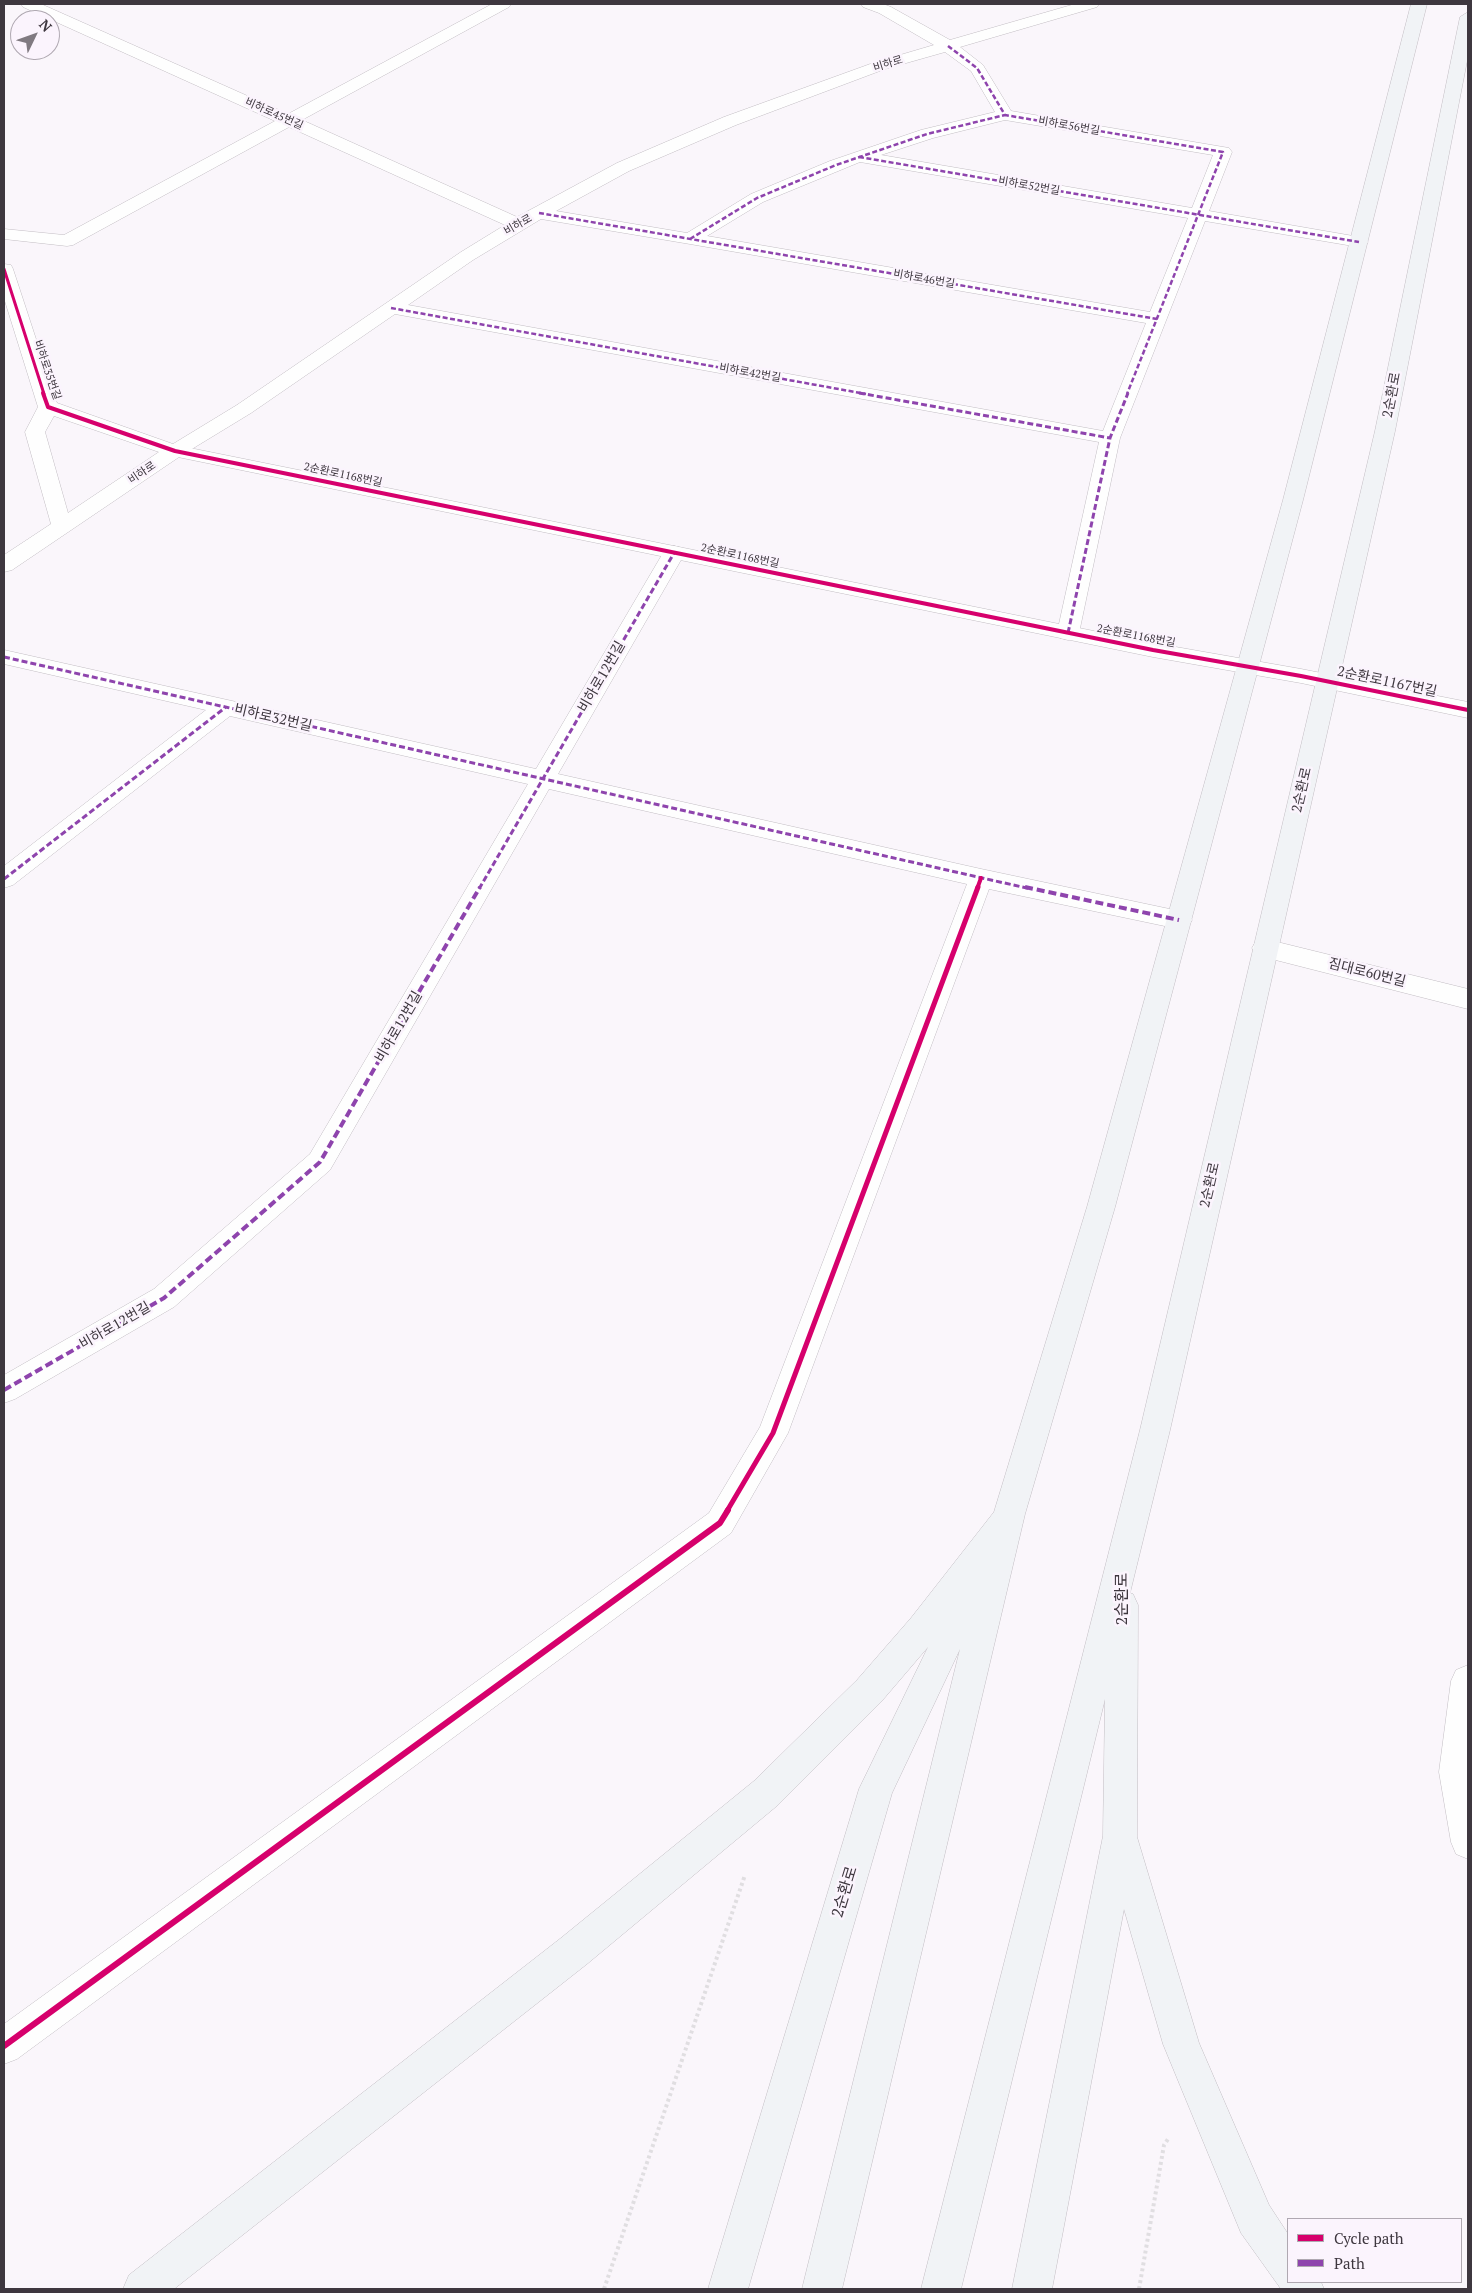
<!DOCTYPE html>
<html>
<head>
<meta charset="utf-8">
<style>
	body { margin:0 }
	#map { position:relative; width:1472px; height:2293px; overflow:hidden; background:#faf6fb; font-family:"PT Serif",serif }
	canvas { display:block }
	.frame { position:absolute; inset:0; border:5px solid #3e373f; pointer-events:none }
	.legend { position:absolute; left:1287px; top:2218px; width:175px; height:65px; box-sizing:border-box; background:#fbf4fd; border:1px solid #afa8b1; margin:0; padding:6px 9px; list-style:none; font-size:15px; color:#3e373f }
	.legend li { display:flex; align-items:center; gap:10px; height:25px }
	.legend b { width:25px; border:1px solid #afa8b1 }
	.north { position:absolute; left:10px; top:10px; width:50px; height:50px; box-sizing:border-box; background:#fbf4fd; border:1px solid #afa8b1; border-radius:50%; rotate:48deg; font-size:14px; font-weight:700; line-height:20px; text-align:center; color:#3e373f }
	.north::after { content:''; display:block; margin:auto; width:18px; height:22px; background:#807a81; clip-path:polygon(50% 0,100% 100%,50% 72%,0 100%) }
</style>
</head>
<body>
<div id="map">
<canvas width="1472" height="2293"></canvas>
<div class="frame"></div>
<ul class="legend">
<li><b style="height:6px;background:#d6006c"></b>Cycle path</li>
<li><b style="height:6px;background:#8e44ad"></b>Path</li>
</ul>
<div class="north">N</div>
</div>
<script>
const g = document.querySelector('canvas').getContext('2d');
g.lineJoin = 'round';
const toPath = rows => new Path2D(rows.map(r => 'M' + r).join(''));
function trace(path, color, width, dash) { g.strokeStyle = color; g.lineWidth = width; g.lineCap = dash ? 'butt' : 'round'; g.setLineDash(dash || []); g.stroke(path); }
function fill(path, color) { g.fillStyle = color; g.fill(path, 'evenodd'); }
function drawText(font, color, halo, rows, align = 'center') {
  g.font = font + ' "PT Serif","Noto Sans KR",serif'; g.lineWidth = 5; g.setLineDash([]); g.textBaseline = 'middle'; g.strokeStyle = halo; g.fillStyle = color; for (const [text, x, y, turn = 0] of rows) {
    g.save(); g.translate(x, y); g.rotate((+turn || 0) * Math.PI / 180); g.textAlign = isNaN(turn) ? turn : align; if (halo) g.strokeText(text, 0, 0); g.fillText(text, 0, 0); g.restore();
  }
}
const path = toPath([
	[604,2289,745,1875],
	[1139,2289,1164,2145,1168,2139]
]);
const minor = toPath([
	[21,4,41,4,288,114,492,4,511,4,509,7,302,120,517,217,617,163,724,117,873,63,934,45,879,13,863,7,861,4,883,4,891,7,950,40,1075,4,1099,4,1097,7,960,47,983,65,1011,111,1229,148,1232,152,1209,211,1359,237,1365,238,1368,242,1365,246,1359,247,1205,221,1120,438,1079,633,1076,638,1068,640,1060,638,1057,633,1099,442,395,314,251,413,182,455,12,570,4,572,4,555,51,524,25,432,38,407,4,298,4,264,11,265,13,269,57,403,173,444,237,405,461,252,505,225,289,127,73,245,67,246,4,239,4,229,64,235,275,121,23,7,21,4],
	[945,52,971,71,995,112,921,130,830,161,751,194,687,233,556,211,629,171,736,125,885,69,945,52],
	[1005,120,1213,155,1192,208,881,155,933,138,1005,120],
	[860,162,1188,218,1150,312,707,236,763,202,860,162],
	[541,219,690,244,1146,323,1103,431,408,305,473,260,541,219],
	[54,416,159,452,68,513,45,432,54,416],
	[674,546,682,548,685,553,558,774,981,869,1179,911,1188,913,1192,920,1188,927,1179,929,989,889,788,1433,731,1533,17,2059,4,2064,4,2024,709,1513,760,1427,967,884,549,789,330,1170,174,1307,15,1399,4,1403,4,1375,154,1289,310,1154,528,784,230,716,13,885,4,888,4,866,206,710,4,664,4,650,536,769,663,553,666,548,674,546],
	[1265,939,1468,989,1468,1009,1256,955,1252,948,1256,941,1265,939],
	[1468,1665,1468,1859,1456,1854,1451,1842,1439,1772,1451,1681,1456,1670,1468,1665]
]);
const tertiary = toPath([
	[175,445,1153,643,1301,669,1468,702,1468,718,1301,683,1153,657,168,455,165,451,168,447,175,445]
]);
const secondary = toPath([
	[1411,4,1427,4,1303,500,1115,1207,1025,1514,842,2289,802,2289,960,1649,892,1793,748,2289,708,2289,859,1789,928,1647,881,1702,778,1805,587,1964,174,2289,123,2289,129,2275,561,1938,754,1781,857,1680,911,1618,994,1512,1087,1207,1283,500,1411,4],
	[1468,12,1468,56,1395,431,1170,1430,1130,1593,1133,1594,1138,1605,1137,1837,1199,2043,1269,2205,1288,2234,1288,2282,1321,2282,1324,2289,1281,2289,1241,2233,1163,2044,1124,1909,1052,2289,1012,2289,1103,1836,1105,1699,961,2289,921,2289,1140,1430,1375,431,1460,17,1468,12]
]);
const quietFar2 = toPath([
	[948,46,977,68,1005,115,1223,152,1127,394],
	[859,157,1359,242],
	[539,213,1157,319],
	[690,239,757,198,836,165,927,134,1005,115],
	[391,308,866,394]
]);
const quietFar1 = toPath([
	[859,393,1110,438],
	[1068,633,1110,438,1128,393],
	[4,657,1031,889],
	[4,879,226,707],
	[479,889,674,553]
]);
const quiet = toPath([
	[1025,887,1179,920],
	[4,1390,164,1298,320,1162,480,887]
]);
const cyclewayFar3 = toPath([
	[4,269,44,394]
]);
const cyclewayFar2 = toPath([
	[43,393,48,407,175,451,1153,650,1301,676,1468,710],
	[977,889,981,878]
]);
const cyclewayFar1 = toPath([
	[727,1511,773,1433,978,887]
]);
const cycleway = toPath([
	[4,2046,720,1523,728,1510]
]);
const farStreetnames = [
	["비하로",888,64,-17],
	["비하로45번길",274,114,24],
	["비하로56번길",1069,126,10],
	["비하로52번길",1029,186,10],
	["비하로",518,225,-30],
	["비하로46번길",924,279,10],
	["비하로35번길",47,370,71],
	["비하로42번길",750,373,10],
	["비하로",142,473,-34],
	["2순환로1168번길",343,475,12],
	["2순환로1168번길",740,556,12],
	["2순환로1168번길",1136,636,11]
];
const streetNames = [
	["2순환로",1392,395,-79],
	["비하로12번길",602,677,-60],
	["2순환로1167번길",1387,682,12],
	["비하로32번길",273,718,13],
	["2순환로",1302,790,-77],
	["짐대로60번길",1367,973,14],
	["비하로12번길",399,1027,-60],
	["2순환로",1210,1185,-77],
	["비하로12번길",115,1326,-30]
];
const nearStreetnames = [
	["2순환로",1122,1599,-90],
	["2순환로",845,1892,-73]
];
trace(minor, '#c2bdc3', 1);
trace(tertiary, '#c2bdc3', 1);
trace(secondary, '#c2bdc3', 1);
trace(path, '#e0dee1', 4, [3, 3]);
fill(minor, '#fefefe');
fill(tertiary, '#fefefe');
fill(secondary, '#f1f3f6');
trace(quietFar2, '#8e44ad', 2.5, [5, 2.5]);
trace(quietFar1, '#8e44ad', 3, [6, 3]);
trace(quiet, '#8e44ad', 4, [8, 4]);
trace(cyclewayFar3, '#d6006c', 3);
trace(cyclewayFar2, '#d6006c', 4);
trace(cyclewayFar1, '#d6006c', 5);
trace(cycleway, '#d6006c', 6);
drawText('11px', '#3e373f', '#fbf4fd', farStreetnames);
drawText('14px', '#3e373f', '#fbf4fd', streetNames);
drawText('16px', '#3e373f', '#fbf4fd', nearStreetnames);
</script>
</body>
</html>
